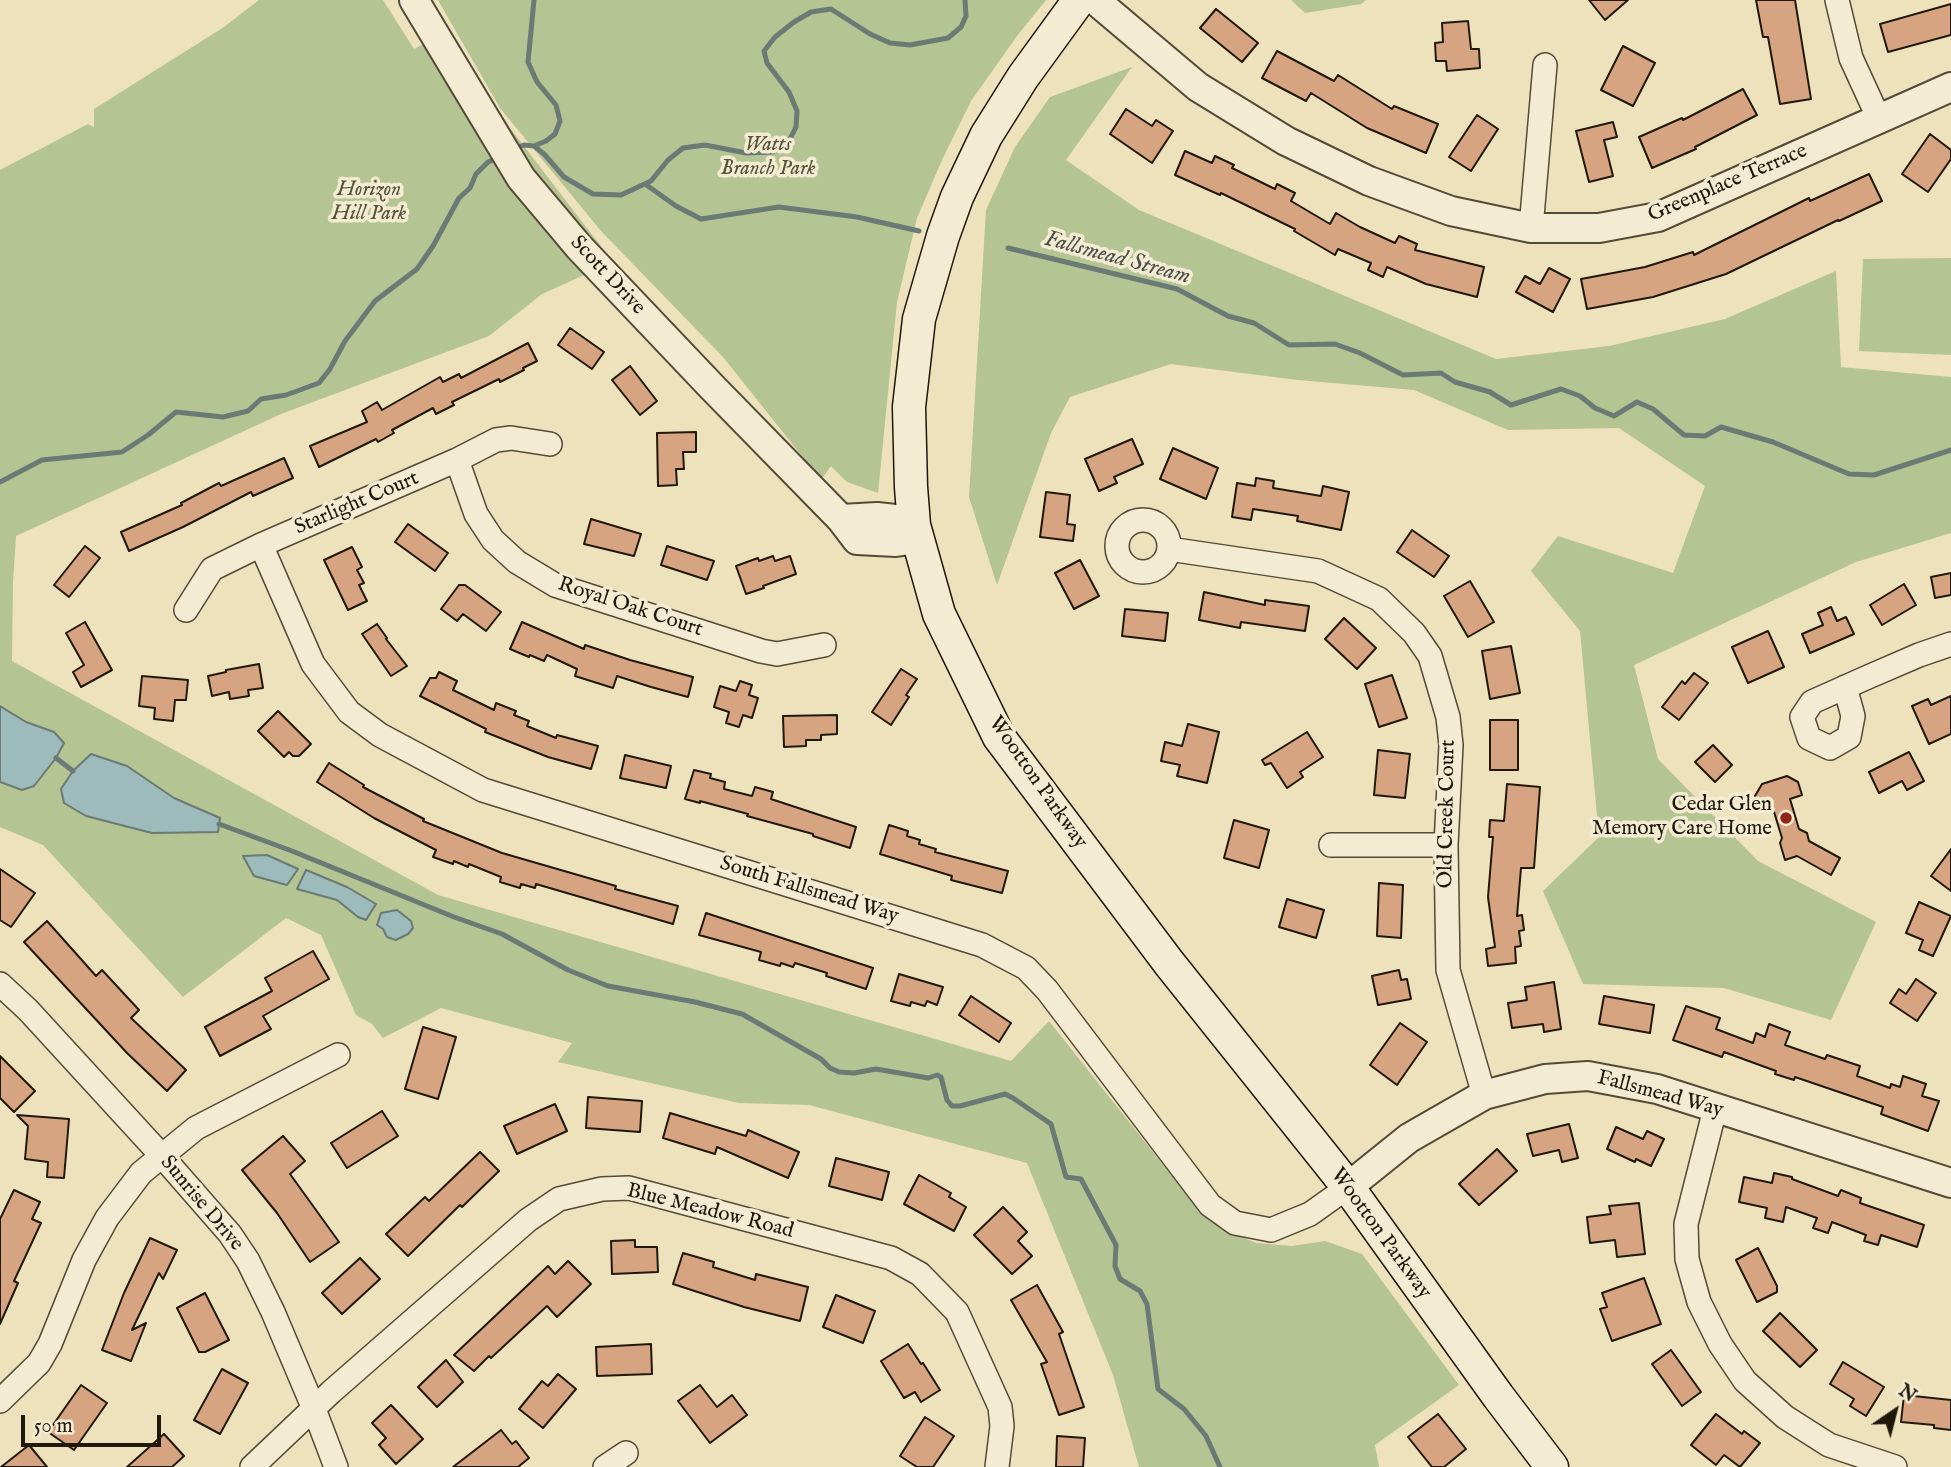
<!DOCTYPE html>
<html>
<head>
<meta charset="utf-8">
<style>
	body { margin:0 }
	#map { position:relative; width:1951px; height:1467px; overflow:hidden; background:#ede2bb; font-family:"IM FELL English",serif }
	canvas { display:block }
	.north { position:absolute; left:1860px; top:1376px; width:70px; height:70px; -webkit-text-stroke:5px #f3ecd3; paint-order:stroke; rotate:35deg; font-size:19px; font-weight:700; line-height:28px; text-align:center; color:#21180c }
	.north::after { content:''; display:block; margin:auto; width:24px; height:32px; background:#21180c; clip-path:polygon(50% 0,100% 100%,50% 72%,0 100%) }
	.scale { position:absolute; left:21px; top:1415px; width:140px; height:32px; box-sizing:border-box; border:4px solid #21180c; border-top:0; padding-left:9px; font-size:21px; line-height:24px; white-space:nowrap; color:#21180c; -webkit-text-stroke:5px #f3ecd3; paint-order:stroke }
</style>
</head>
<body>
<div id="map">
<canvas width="1951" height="1467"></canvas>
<div class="north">N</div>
<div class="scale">50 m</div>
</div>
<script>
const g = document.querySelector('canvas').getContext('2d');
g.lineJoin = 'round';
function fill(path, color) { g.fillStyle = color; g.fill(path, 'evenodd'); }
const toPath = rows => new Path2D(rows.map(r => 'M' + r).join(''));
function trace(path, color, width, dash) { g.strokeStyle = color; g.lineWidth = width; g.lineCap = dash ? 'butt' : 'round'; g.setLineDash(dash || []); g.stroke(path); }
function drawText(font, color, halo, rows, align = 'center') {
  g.font = font + ' "IM FELL English",serif'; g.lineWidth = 7; g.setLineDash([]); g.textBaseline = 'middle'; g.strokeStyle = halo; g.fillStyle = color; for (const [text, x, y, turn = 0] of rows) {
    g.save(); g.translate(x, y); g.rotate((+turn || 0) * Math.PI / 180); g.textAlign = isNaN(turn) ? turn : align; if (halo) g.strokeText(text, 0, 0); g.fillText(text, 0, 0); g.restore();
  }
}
const green = toPath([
	[259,0,383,0,414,49,448,31,510,128,613,262,542,294,489,336,281,414,16,536,13,582,12,661,438,895,1011,1061,1049,1021,1202,1214,1227,1231,1256,1243,1292,1246,1325,1241,1362,1254,1459,1385,1375,1445,1379,1467,1139,1467,1113,1375,1027,1163,809,1105,739,1103,558,1062,572,1043,441,1008,383,1038,372,1024,356,1015,321,935,286,918,183,997,43,845,0,827,0,170,88,124,94,127,94,109,224,27],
	[438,0,1046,0,1017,36,971,101,942,160,917,218,897,302,878,493,847,482,831,466,821,480,723,357,601,231,500,108],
	[1291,0,1366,0,1361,4,1305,13],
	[1132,67,1066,160,1139,210,1496,359,1609,346,1725,319,1836,271,1841,367,1951,377,1951,533,1856,562,1634,665,1658,759,1758,861,1876,922,1831,1020,1724,988,1583,984,1543,891,1599,837,1580,631,1531,571,1558,536,1673,573,1705,486,1619,428,1508,430,1414,390,1298,380,1171,364,1070,397,1051,433,997,585,969,497,986,210,1015,147,1050,97],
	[1951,258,1951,355,1859,351,1863,259]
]);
const water = toPath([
	[0,706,26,722,54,732,64,743,56,758,34,786,22,790,0,782,0,706],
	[91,754,127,766,174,798,220,818,218,832,152,833,86,816,64,803,61,789,73,771,91,754],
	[267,855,298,869,287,885,254,876,243,856,267,855],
	[306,870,347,887,376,904,366,920,358,917,337,900,297,889,306,870],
	[397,910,411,921,413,928,408,934,396,940,387,937,383,929,377,925,381,913,397,910]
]);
const stream = toPath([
	[534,146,546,141,555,134,560,121,556,105,537,82,528,62,534,0],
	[512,150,524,145,534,146,544,154,564,177,593,194,621,195,651,181,668,160,683,148,705,145,746,153,773,152,789,141,796,127,797,111,789,92,767,63,764,51,775,37,794,22,811,12,831,9,870,34,890,43,910,45,948,38,961,27,966,16,965,0],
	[645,184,676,206,701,219,779,207,857,217,919,231],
	[1008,248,1177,289,1228,316,1254,323,1289,345,1335,344,1360,353,1403,375,1441,373,1455,382,1490,392,1511,405,1561,389,1580,396,1595,408,1614,416,1637,402,1653,409,1684,435,1705,436,1721,427,1773,442,1849,474,1874,475,1951,450],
	[0,482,42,460,122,452,148,435,176,412,223,417,248,411,261,399,286,395,319,383,330,369,345,341,375,301,417,269,433,246,459,198,470,188,476,174,488,162,497,158],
	[56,758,73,771],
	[219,824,292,851,454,917,502,934,568,970,608,986,695,1002,742,1014,821,1059,830,1068,839,1072,854,1073,876,1069,928,1078,937,1075,941,1077,947,1100,952,1106,960,1106,1005,1094,1013,1098,1051,1124,1066,1177,1081,1179,1116,1245,1115,1266,1120,1279,1140,1291,1147,1304,1158,1389,1184,1409,1206,1436,1220,1467]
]);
const building = toPath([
	[1589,0,1628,0,1605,20,1589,0],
	[1756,0,1795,0,1811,99,1780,104,1768,37,1763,37,1756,0],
	[1951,4,1951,35,1888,52,1880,24,1951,4],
	[1216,9,1258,43,1242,62,1200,28,1216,9],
	[1468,21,1471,49,1479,49,1480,68,1447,71,1446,61,1436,61,1435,43,1443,42,1442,23,1468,21],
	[1623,46,1655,63,1633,106,1601,90,1623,46],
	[1277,51,1334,81,1338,75,1392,109,1394,106,1438,124,1426,153,1367,128,1311,93,1306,101,1262,78,1277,51],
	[1743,89,1757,115,1695,147,1696,149,1652,168,1639,137,1682,118,1683,120,1743,89],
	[1126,109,1152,126,1156,120,1173,131,1152,163,1110,134,1126,109],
	[1477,115,1498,129,1471,171,1449,157,1477,115],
	[1613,122,1617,137,1604,140,1613,176,1589,182,1576,131,1613,122],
	[1930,134,1951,150,1951,159,1928,192,1902,174,1930,134],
	[1185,151,1212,163,1215,156,1234,165,1232,168,1275,189,1277,184,1295,193,1291,201,1330,224,1336,213,1360,227,1395,243,1399,236,1417,244,1415,250,1484,267,1477,297,1426,284,1387,267,1383,277,1368,270,1371,263,1338,249,1335,255,1294,231,1295,229,1221,193,1220,195,1175,175,1185,151],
	[1869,174,1882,201,1839,221,1838,220,1726,274,1653,297,1587,309,1581,279,1645,267,1693,252,1694,255,1809,198,1810,201,1869,174],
	[1549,268,1570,279,1553,312,1516,292,1525,276,1540,284,1549,268],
	[570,328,604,352,592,369,558,345,570,328],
	[528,343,537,361,523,368,524,370,500,382,499,379,452,402,454,405,436,414,433,408,392,430,394,433,378,442,376,439,319,467,310,446,367,422,362,411,377,402,382,410,440,377,443,382,459,374,461,378,528,343],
	[630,366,657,401,640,415,612,380,630,366],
	[696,432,696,452,683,452,684,469,676,469,677,485,658,486,657,433,696,432],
	[1132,439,1143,464,1114,477,1117,483,1099,491,1085,459,1132,439],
	[1173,448,1218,468,1206,499,1160,479,1173,448],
	[284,458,293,478,253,496,251,492,183,527,129,551,121,532,182,505,181,503,219,483,221,486,284,458],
	[1256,478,1274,481,1273,488,1321,496,1323,486,1349,492,1341,530,1297,521,1298,516,1253,509,1251,520,1232,517,1237,483,1255,486,1256,478],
	[1046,492,1070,495,1067,524,1075,525,1073,541,1040,537,1046,492],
	[591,519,641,534,634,556,584,544,591,519],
	[408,524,448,553,435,571,395,542,408,524],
	[1412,530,1449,556,1434,577,1397,552,1412,530],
	[85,546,100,558,69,597,54,585,85,546],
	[667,546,714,561,707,580,661,565,667,546],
	[352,547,362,567,357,570,364,583,359,585,367,601,348,610,324,560,352,547],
	[773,556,775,561,790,556,796,574,763,586,764,588,746,594,736,566,758,558,759,561,773,556],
	[1080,560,1099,596,1074,609,1055,573,1080,560],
	[1951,573,1951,595,1935,598,1931,577,1951,573],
	[1470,581,1494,622,1468,637,1444,596,1470,581],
	[1904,584,1916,605,1882,625,1870,605,1904,584],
	[459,585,465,585,501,612,486,631,463,614,457,621,441,609,459,585],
	[1204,592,1265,605,1265,600,1309,606,1305,631,1241,622,1240,628,1199,620,1204,592],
	[1831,607,1837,621,1846,617,1854,634,1810,653,1802,634,1823,625,1818,613,1831,607],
	[1125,609,1168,613,1165,641,1122,636,1125,609],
	[1344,618,1376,648,1357,669,1325,639,1344,618],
	[85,622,112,670,81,687,73,672,84,665,66,633,85,622],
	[522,622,584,649,585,645,630,660,693,677,688,697,651,687,617,676,613,688,575,676,577,669,547,655,544,661,530,655,529,657,510,649,522,622],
	[377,624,387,638,386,639,407,666,391,676,362,634,377,624],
	[1768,631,1784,667,1748,683,1732,647,1768,631],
	[1511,646,1520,693,1490,699,1482,651,1511,646],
	[259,664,263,688,248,690,249,696,230,699,229,692,212,696,208,676,226,672,226,670,259,664],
	[901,669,917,679,906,695,909,697,891,725,872,712,901,669],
	[439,672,457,681,453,690,494,710,496,703,516,711,514,715,529,721,527,726,556,738,557,735,598,746,591,769,548,757,485,732,486,729,420,696,430,678,436,678,439,672],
	[1694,673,1708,683,1679,720,1662,707,1682,681,1685,684,1694,673],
	[1392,675,1407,718,1379,727,1365,684,1392,675],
	[142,676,188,680,186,700,175,700,173,721,154,719,155,708,139,706,142,676],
	[740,681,752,685,749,695,758,698,752,718,743,715,739,727,726,723,729,712,714,707,720,686,736,691,740,681],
	[1951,696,1951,734,1929,744,1912,706,1928,699,1931,705,1951,696],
	[278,711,311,744,299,756,293,756,289,752,284,757,258,731,278,711],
	[837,715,837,734,821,735,821,740,806,740,806,746,784,747,783,716,837,715],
	[1490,720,1518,720,1518,770,1490,770,1490,720],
	[1188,724,1219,732,1207,783,1177,776,1180,765,1161,761,1165,742,1182,746,1188,724],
	[1307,732,1323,757,1300,772,1303,777,1287,788,1271,763,1265,765,1262,760,1307,732],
	[1713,745,1732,765,1715,782,1695,762,1713,745],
	[1378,750,1410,754,1405,798,1374,795,1378,750],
	[1909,752,1924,781,1907,790,1902,781,1879,793,1869,772,1909,752],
	[625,755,671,766,666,788,620,778,625,755],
	[329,763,364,785,363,787,424,819,423,821,502,853,616,886,615,889,678,906,673,924,536,884,535,888,521,884,520,888,500,882,501,877,469,864,468,867,454,861,453,864,433,857,436,850,374,818,317,782,329,763],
	[694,770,711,774,710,778,725,782,724,789,752,796,755,787,773,792,771,799,856,827,850,848,813,836,813,834,747,816,748,814,700,801,700,803,685,799,694,770],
	[1787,776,1798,782,1802,795,1790,799,1799,829,1807,833,1809,841,1840,858,1831,875,1797,856,1785,860,1780,843,1782,838,1771,802,1758,806,1755,796,1762,784,1787,776],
	[1507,784,1540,787,1534,868,1521,868,1517,916,1522,915,1524,930,1519,931,1521,946,1515,947,1516,963,1488,966,1486,949,1495,947,1488,897,1493,837,1489,837,1490,820,1504,821,1507,784],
	[1234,820,1269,830,1259,868,1224,858,1234,820],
	[889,825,908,831,907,836,920,840,919,844,936,849,935,852,1008,871,1002,893,951,880,952,876,880,854,889,825],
	[1951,849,1951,891,1931,876,1951,849],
	[0,869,35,893,11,927,0,920,0,869],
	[1379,883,1403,885,1401,938,1377,936,1379,883],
	[1287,899,1324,910,1316,938,1279,927,1287,899],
	[1919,902,1951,916,1933,956,1919,950,1923,940,1906,933,1919,902],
	[706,913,873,968,866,989,826,976,827,973,795,963,793,967,781,963,780,966,759,960,761,952,699,935,706,913],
	[47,921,96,976,102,970,139,1010,131,1018,186,1070,167,1091,127,1053,24,942,47,921],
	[313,951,329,979,263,1016,271,1029,220,1056,205,1027,272,991,265,978,313,951],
	[1399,970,1401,980,1407,979,1411,999,1378,1005,1372,976,1399,970],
	[899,974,943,987,937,1005,927,1001,925,1006,911,1002,910,1006,891,1001,899,974],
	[1916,979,1936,993,1917,1021,1890,1003,1899,989,1906,994,1916,979],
	[1554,982,1561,1029,1544,1032,1543,1024,1512,1028,1508,1003,1527,1000,1525,987,1554,982],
	[971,996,1011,1023,999,1042,959,1015,971,996],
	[1604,996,1654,1005,1650,1033,1599,1024,1604,996],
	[1686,1006,1720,1018,1716,1029,1753,1043,1756,1033,1765,1037,1769,1024,1790,1032,1785,1045,1825,1059,1827,1055,1860,1066,1857,1076,1890,1088,1891,1084,1900,1087,1903,1076,1926,1084,1922,1096,1939,1101,1928,1131,1881,1114,1883,1107,1795,1077,1794,1080,1775,1074,1776,1071,1724,1052,1722,1057,1673,1040,1686,1006],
	[1400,1023,1427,1042,1397,1085,1370,1065,1400,1023],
	[423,1027,456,1037,438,1099,405,1089,423,1027],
	[0,1056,35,1091,14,1112,0,1098,0,1056],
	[588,1097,642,1101,640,1132,586,1128,588,1097],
	[555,1104,567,1131,517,1154,504,1126,555,1104],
	[382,1111,398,1136,347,1168,331,1143,382,1111],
	[670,1113,746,1136,748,1130,799,1152,788,1178,717,1147,715,1154,663,1138,670,1113],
	[17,1115,69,1119,64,1178,47,1177,48,1162,25,1159,28,1126,17,1115],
	[1569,1124,1578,1158,1562,1162,1559,1150,1533,1156,1527,1134,1569,1124],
	[1616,1127,1643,1139,1647,1131,1664,1139,1651,1166,1636,1159,1635,1162,1607,1149,1616,1127],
	[283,1136,305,1161,290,1174,339,1242,310,1262,277,1213,242,1170,283,1136],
	[1497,1149,1517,1171,1479,1205,1459,1184,1497,1149],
	[480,1152,499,1171,462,1207,460,1205,408,1256,386,1234,425,1197,429,1201,480,1152],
	[836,1158,889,1172,882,1200,829,1186,836,1158],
	[1774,1173,1792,1177,1792,1179,1838,1196,1841,1190,1861,1198,1860,1203,1924,1225,1917,1247,1881,1235,1878,1245,1864,1241,1866,1235,1832,1222,1828,1233,1813,1228,1817,1218,1786,1207,1783,1222,1765,1218,1767,1208,1739,1202,1744,1177,1772,1183,1774,1173],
	[919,1175,951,1193,949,1197,966,1207,954,1231,904,1204,919,1175],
	[14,1190,40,1202,32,1219,41,1223,14,1281,18,1283,0,1324,0,1219,14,1190],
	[1639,1203,1645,1254,1617,1257,1615,1240,1590,1243,1587,1217,1611,1214,1609,1206,1639,1203],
	[1003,1207,1027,1232,1018,1241,1032,1256,1012,1274,974,1235,1003,1207],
	[150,1238,177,1250,163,1279,159,1273,132,1330,146,1323,131,1361,102,1350,124,1293,150,1238],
	[635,1240,635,1247,657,1247,658,1272,612,1274,611,1241,635,1240],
	[1758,1248,1777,1286,1777,1292,1757,1302,1736,1260,1758,1248],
	[683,1253,714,1262,713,1267,755,1280,756,1274,808,1287,800,1321,744,1307,673,1284,683,1253],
	[360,1258,380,1279,342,1314,322,1293,360,1258],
	[568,1261,591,1284,557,1317,547,1306,491,1358,489,1356,474,1371,454,1355,548,1266,555,1274,568,1261],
	[1644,1278,1661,1324,1612,1341,1600,1309,1607,1307,1602,1293,1644,1278],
	[1037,1285,1063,1332,1059,1334,1084,1407,1059,1415,1041,1364,1047,1362,1011,1300,1037,1285],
	[205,1293,229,1340,205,1352,199,1352,177,1308,205,1293],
	[836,1295,875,1311,863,1343,823,1327,836,1295],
	[1780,1313,1817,1350,1800,1367,1763,1331,1780,1313],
	[651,1344,652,1374,597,1376,596,1347,651,1344],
	[908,1344,921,1364,923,1363,940,1390,921,1402,915,1392,904,1398,881,1361,908,1344],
	[1671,1350,1701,1392,1682,1406,1652,1364,1671,1350],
	[446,1360,463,1382,437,1407,418,1387,446,1360],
	[1843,1362,1884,1387,1866,1416,1850,1406,1854,1399,1830,1384,1843,1362],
	[222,1369,248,1383,220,1434,194,1420,222,1369],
	[558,1374,576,1389,543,1428,519,1409,542,1381,548,1386,558,1374],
	[81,1385,107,1403,74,1450,48,1432,81,1385],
	[700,1385,717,1407,732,1395,747,1415,710,1443,678,1401,700,1385],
	[1904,1395,1951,1400,1951,1430,1934,1428,1934,1425,1901,1422,1904,1395],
	[391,1405,423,1439,396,1464,379,1445,386,1438,372,1423,391,1405],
	[1438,1414,1466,1449,1444,1467,1432,1467,1408,1437,1438,1414],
	[1716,1414,1742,1434,1744,1431,1760,1443,1740,1467,1724,1455,1716,1465,1691,1445,1716,1414],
	[925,1417,954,1436,933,1467,917,1467,900,1456,925,1417],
	[501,1430,512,1444,516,1441,529,1458,518,1467,453,1467,501,1430],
	[164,1434,184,1456,172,1467,127,1467,164,1434],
	[1057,1436,1085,1438,1083,1467,1056,1467,1057,1436],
	[29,1445,47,1467,1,1467,29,1445]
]);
const minor = toPath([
	[1837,0,1851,58,1879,119],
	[1531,228,1545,65],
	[457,460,476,514,493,540,517,562,555,585,761,651,777,654,824,645],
	'1117 546a26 26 0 1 1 52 0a26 26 0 1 1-52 0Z',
	[261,545,313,664,349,712,380,735,483,790,982,945,1026,968,1047,990,1210,1205,1235,1223,1271,1230,1310,1214,1348,1187],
	[1169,549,1318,571,1379,599,1414,633,1430,656,1448,717,1451,745,1446,845,1448,970,1484,1095],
	[186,610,212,569,261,545,457,460,496,440,511,438,550,444],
	[1845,687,1853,716,1849,737,1830,748,1809,738,1802,717,1812,702,1868,677,1919,655,1951,644],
	[1331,845,1446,845],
	[0,984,28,1010,161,1155,230,1234,248,1261,273,1312,314,1409,336,1467],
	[1715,1109,1686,1224,1687,1259,1699,1302,1720,1344,1745,1381,1785,1417,1829,1445,1895,1467],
	[0,1401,39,1363,50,1344,84,1260,107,1218,141,1173,196,1128,338,1055],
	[252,1467,331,1392,528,1220,559,1199,602,1189,629,1188,891,1258,920,1274,957,1312,1000,1407,1002,1426,997,1467],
	[605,1467,626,1453]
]);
const tertiary = toPath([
	[414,0,521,178,579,247,712,387,841,519,857,540,896,542,917,539],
	[1095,0,1198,87,1286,141,1369,181,1451,211,1531,228,1599,228,1658,217,1951,87],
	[841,519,877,517,895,519,914,525],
	[1348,1187,1409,1138,1484,1095,1545,1079,1588,1076,1657,1089,1951,1183]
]);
const secondary = toPath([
	[1079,0,1023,77,986,136,957,197,943,236,919,319,909,407,911,487,914,525,939,614,999,737,1169,963,1348,1187,1498,1396,1552,1467]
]);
const markers = [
	[1786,818,7,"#8f2418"]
];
const parkNames = [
	["Watts",768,146],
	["Branch Park",768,170],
	["Horizon",369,191],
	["Hill Park",369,215]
];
const streetNames = [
	["Greenplace Terrace",1728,184,-23],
	["Scott Drive",607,276,47],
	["Starlight Court",357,504,-23],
	["Royal Oak Court",630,608,18],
	["Wootton Parkway",1037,783,55],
	["Old Creek Court",1448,814,-89],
	["South Fallsmead Way",809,891,17],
	["Fallsmead Way",1660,1095,15],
	["Sunrise Drive",201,1204,50],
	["Blue Meadow Road",710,1212,14],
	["Wootton Parkway",1380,1234,54]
];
const poiNames = [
	["Cedar Glen",1772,806],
	["Memory Care Home",1772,830]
];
const waterNames = [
	["Fallsmead Stream",1117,259,15]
];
fill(green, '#b4c493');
fill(water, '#9dbbba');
trace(water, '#6b7a74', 2);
trace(stream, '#6b7a74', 5);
fill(building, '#d7a482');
trace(building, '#21180c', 2);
trace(minor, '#544a38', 26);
trace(tertiary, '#544a38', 32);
trace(secondary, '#21180c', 35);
trace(minor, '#f3ecd3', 23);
trace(tertiary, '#f3ecd3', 28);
trace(secondary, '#f3ecd3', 32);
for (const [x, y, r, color] of markers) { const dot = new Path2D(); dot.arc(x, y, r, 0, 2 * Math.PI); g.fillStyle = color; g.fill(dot); trace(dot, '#f3ecd3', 2.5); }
drawText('italic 21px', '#54543b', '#f3ecd3', parkNames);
drawText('21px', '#21180c', '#f3ecd3', streetNames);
drawText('21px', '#21180c', '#f3ecd3', poiNames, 'right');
drawText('italic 23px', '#4c5149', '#f3ecd3', waterNames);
</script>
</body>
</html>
